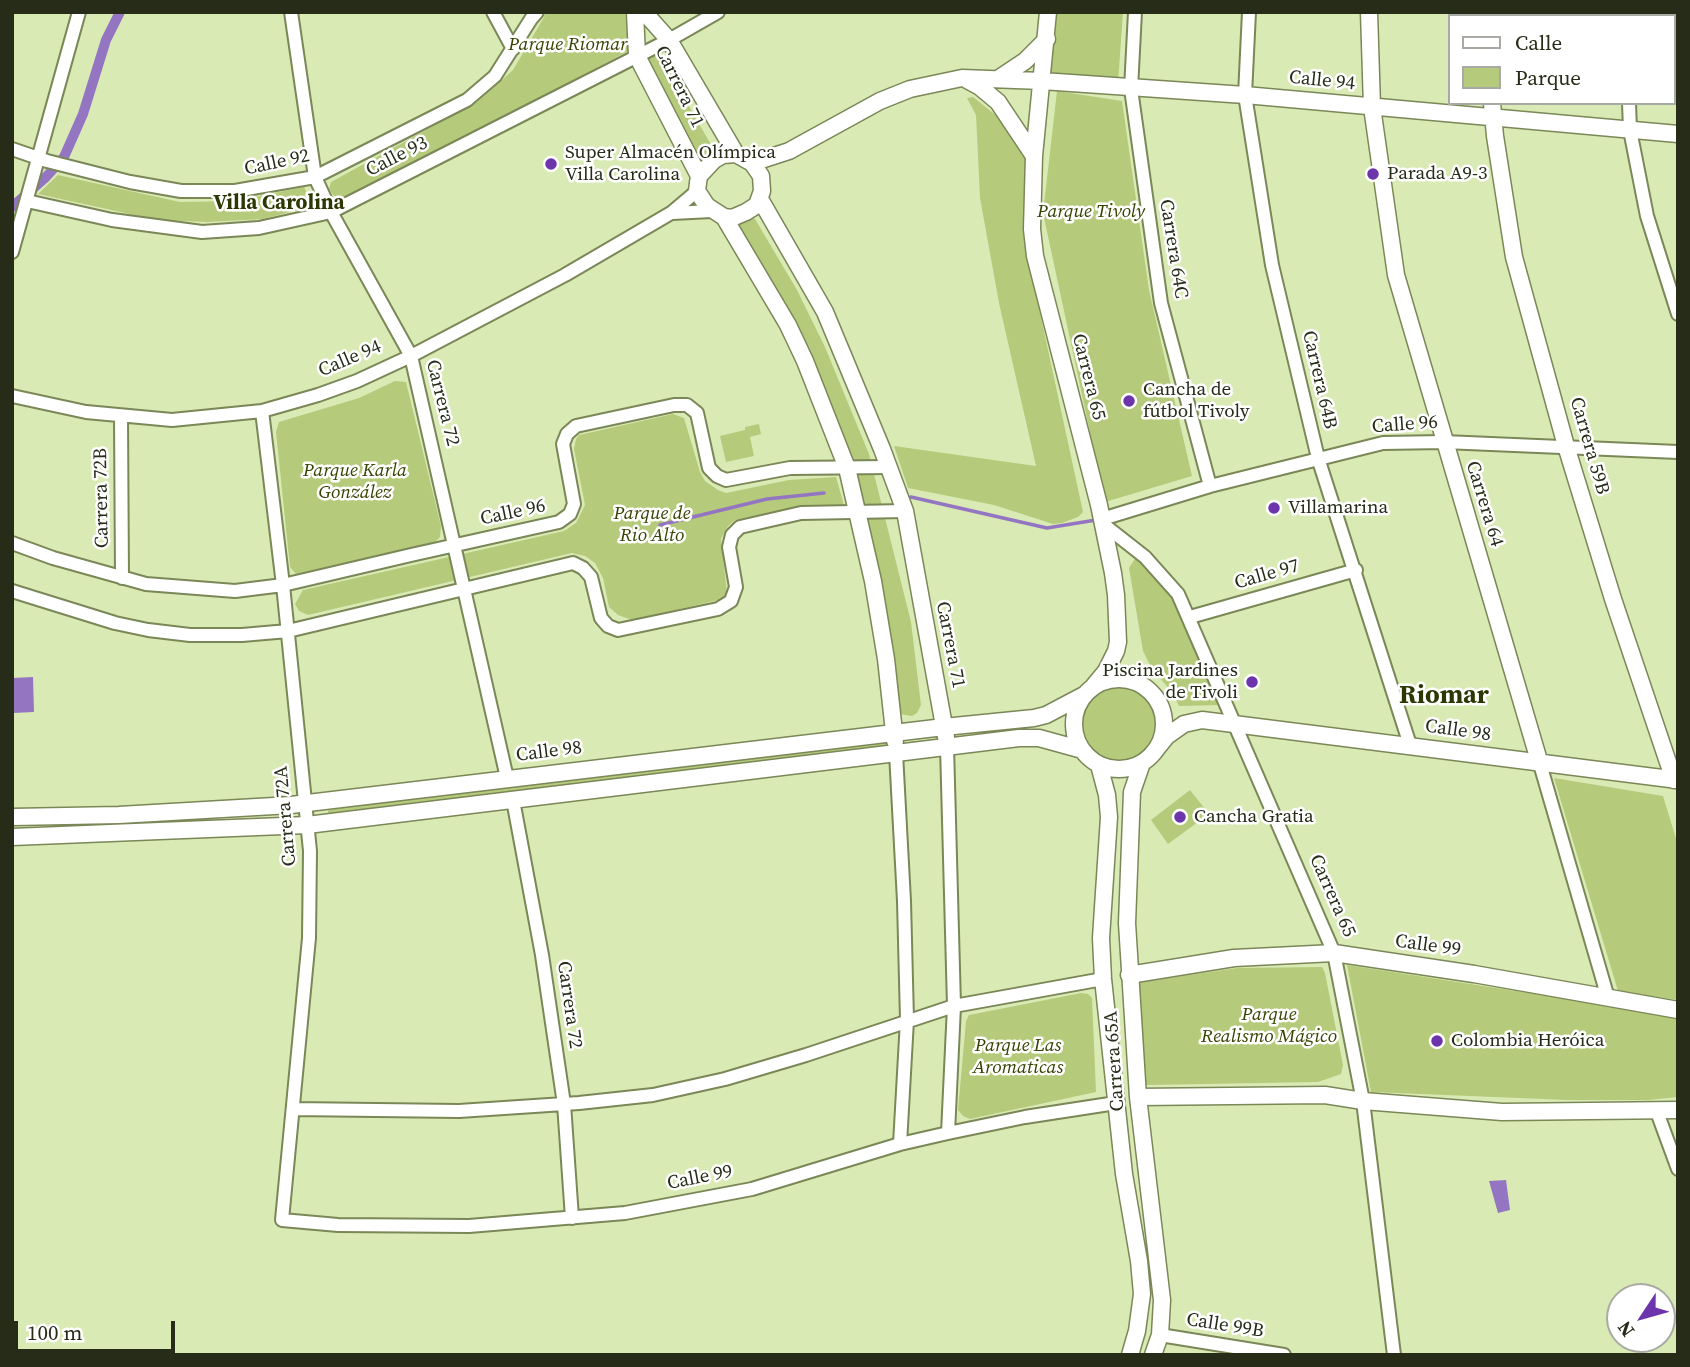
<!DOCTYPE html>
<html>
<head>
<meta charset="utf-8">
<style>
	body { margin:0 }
	#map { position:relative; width:1690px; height:1367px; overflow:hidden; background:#daeab5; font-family:"Source Serif 4",serif }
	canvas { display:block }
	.frame { position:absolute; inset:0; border:14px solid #262c18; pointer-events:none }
	.legend { position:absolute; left:1448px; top:14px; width:228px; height:91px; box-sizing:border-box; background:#fff; border:2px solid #a8aba3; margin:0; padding:9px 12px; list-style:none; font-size:21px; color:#262c18 }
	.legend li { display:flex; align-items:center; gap:14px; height:35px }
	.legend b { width:35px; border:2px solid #a8aba3 }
	.north { position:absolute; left:1606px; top:1283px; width:70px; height:70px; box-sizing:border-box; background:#fff; border:2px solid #a8aba3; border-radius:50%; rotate:234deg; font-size:19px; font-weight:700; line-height:28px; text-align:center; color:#262c18 }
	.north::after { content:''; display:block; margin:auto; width:24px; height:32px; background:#6d35ab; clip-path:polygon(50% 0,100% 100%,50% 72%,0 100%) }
	.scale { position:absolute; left:14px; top:1321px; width:161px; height:32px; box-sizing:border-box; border:4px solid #262c18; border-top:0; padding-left:9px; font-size:21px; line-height:24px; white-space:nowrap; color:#262c18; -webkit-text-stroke:5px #fff; paint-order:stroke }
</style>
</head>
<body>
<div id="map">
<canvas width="1690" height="1367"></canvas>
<div class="frame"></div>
<ul class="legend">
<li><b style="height:9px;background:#fff"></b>Calle</li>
<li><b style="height:19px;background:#b5cb7b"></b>Parque</li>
</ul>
<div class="north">N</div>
<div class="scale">100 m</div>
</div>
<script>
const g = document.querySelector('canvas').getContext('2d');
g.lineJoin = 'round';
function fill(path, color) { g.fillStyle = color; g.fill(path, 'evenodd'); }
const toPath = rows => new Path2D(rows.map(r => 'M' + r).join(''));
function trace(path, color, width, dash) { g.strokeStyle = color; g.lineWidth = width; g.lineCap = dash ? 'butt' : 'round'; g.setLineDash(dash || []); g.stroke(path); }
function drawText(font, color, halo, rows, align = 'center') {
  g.font = font + ' "Source Serif 4",serif'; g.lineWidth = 5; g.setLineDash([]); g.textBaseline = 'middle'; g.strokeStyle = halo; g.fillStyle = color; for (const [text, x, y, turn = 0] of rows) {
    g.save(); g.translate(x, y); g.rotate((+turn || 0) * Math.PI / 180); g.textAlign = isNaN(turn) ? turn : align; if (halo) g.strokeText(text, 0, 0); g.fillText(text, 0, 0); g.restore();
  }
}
const green = toPath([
	[547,12,625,12,630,50,461,140,341,198,334,196,329,189,331,182,477,102,513,70],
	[1054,12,1123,12,1118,83,1051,75],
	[657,50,714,150,696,164,642,58],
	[1057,91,1122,101,1149,290,1192,476,1105,502,1043,213],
	[973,97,1002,120,1025,158,1026,248,1083,512,1078,517,1062,523,1053,524,994,505,908,488,894,446,1036,466,999,303,980,198,976,115,967,98],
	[58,175,180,202,235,201,304,187,313,206,263,219,207,222,157,220,38,194],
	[750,217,755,219,797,290,825,347,869,454,911,622,921,705,917,713,912,716,899,714,844,456,737,227,740,222],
	[395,381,406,382,441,526,440,537,435,542,296,574,290,567,276,432,279,422,359,398],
	[673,414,684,418,700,472,705,481,718,490,726,493,789,480,836,477,844,505,795,507,735,520,728,526,721,539,727,593,726,596,723,599,632,620,618,615,609,607,603,578,595,563,585,556,572,553,308,615,299,611,295,604,303,590,564,531,576,523,585,505,574,449,576,439,579,435],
	[759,424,761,434,750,437,754,456,726,462,720,436,745,430,745,427],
	[1136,557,1166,589,1178,605,1220,705,1179,706,1172,692,1152,669,1143,651,1129,568],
	'1080 725a38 38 0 1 1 76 0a38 38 0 1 1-76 0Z',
	[890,739,891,748,328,816,328,810,512,784],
	[1554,778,1663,796,1678,845,1678,1000,1618,991],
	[1190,790,1209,814,1168,844,1151,820],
	[1347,965,1678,1016,1678,1097,1648,1100,1568,1100,1371,1092],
	[1322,967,1325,973,1343,1065,1341,1074,1318,1082,1146,1085,1135,983,1237,968],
	[1081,993,1088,994,1092,998,1096,1092,970,1119,963,1116,958,1110,966,1021,969,1015]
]);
const water = toPath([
	[33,677,34,712,13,713,12,678],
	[1506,1180,1510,1210,1498,1213,1489,1181]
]);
const stream = toPath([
	[911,497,1047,528,1096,520],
	[660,525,767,499,824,493]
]);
const canal = toPath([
	[12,207,46,177,64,157,83,114,106,40,120,12]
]);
const minor = toPath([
	[291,12,315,177,331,212,411,356,507,778],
	[493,12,513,49],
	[1135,12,1131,89,1161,303,1210,486],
	[1249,12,1245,95,1272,265,1318,458,1410,745],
	[1628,16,1628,12],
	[1629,103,1630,130,1647,216,1678,314],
	[12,149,47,161,130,182,181,191,235,191,315,177,467,100,495,76,531,19,537,12],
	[27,201,112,220,202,232,259,228,331,212,669,40,718,12],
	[672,213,712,211],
	[12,252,79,12],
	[12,396,86,412,172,420,262,411,318,395,357,381,411,356,565,275,671,213,697,191],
	[262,411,283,585,310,851,309,938,282,1220,338,1225,469,1226,625,1213,752,1189,900,1144,948,1133,1025,1117,1116,1103],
	[121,417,122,578],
	[1102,519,1210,486,1383,443,1444,442,1678,452],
	[1103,524,1145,557,1178,594,1334,953,1363,1101,1394,1355],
	[12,543,53,558,146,584,235,591,283,585,411,555,559,522,570,514,574,504,563,444,567,434,576,426,674,405,687,405,697,413,709,468,717,476,726,480,790,468,889,467],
	[12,591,115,623,148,630,190,635,242,635,288,631,573,563,583,568,591,577,601,618,608,626,618,630,718,609,731,601,736,587,729,547,732,535,740,527,801,513,905,511],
	[1190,617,1356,570],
	[947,746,954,1006,948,1133],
	[896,753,904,901,907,1020,900,1144],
	[1540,764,1608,998],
	[513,800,542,955,564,1104,572,1218],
	[293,1109,459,1111,579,1103,653,1095,725,1079,806,1055,954,1006,1103,979],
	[1657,1112,1678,1169],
	[1160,1335,1284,1355]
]);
const tertiary = toPath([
	[635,12,637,56,699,176],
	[644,12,669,40,736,154],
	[1048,12,1034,156,1032,229,1035,256,1099,505,1113,573,1116,595,1118,642,1116,651,1106,671,1092,688],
	[1369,12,1372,107,1396,275,1540,764],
	[1488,16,1488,12],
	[998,79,1025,61,1047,39],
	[967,80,980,87,998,102,1034,156],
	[1492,103,1495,136,1514,257,1566,446,1613,599,1674,780],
	[736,154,752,163,757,170,761,176,762,191,757,205,746,212,732,218,724,217,707,206,697,191,698,183,699,176,714,160,723,155,736,154],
	[752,163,789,151,880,101,910,89,962,78,1042,81,1245,95,1678,134],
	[760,199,825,312,882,449,905,511,946,737],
	[724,217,788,325,805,361,847,468,873,581,886,659,895,741],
	'1074 724a45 45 0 1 1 90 0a45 45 0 1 1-90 0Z',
	[1158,747,1167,736,1184,724,1202,720,1678,780],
	[1142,763,1132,792,1127,923,1138,1097,1162,1300,1160,1335,1153,1355],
	[1099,765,1107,795,1109,817,1101,938,1103,979,1124,1174,1139,1261,1142,1294,1137,1331,1130,1355],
	[12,817,119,815,291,805,944,727,1034,718,1046,715,1084,695],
	[12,837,307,825,1019,738,1039,738,1079,749],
	[1129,975,1234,958,1334,953,1474,974,1678,1010],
	[1138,1097,1325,1095,1363,1101,1502,1112,1678,1110]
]);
const markers = [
	[551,164,7,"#6d35ab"],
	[1373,174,7,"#6d35ab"],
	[1129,401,7,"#6d35ab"],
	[1274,508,7,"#6d35ab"],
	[1252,682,7,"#6d35ab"],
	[1180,817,7,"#6d35ab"],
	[1437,1041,7,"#6d35ab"]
];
const parkNames = [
	["Parque Riomar",568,45],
	["Parque Tivoly",1091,212],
	["Parque Karla",355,471],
	["González",355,493],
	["Parque de",652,514],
	["Rio Alto",652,536],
	["Parque",1269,1015],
	["Realismo Mágico",1269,1037],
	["Parque Las",1018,1046],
	["Aromaticas",1018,1068]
];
const streetNames = [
	["Calle 94",1322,81,6],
	["Carrera 71",679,87,64],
	["Calle 93",397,157,-27],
	["Calle 92",277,163,-12],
	["Carrera 64C",1173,249,81],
	["Calle 94",350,359,-23],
	["Carrera 65",1088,377,76],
	["Carrera 64B",1319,380,77],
	["Carrera 72",442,403,76],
	["Calle 96",1405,425,-4],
	["Carrera 59B",1589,446,74],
	["Carrera 72B",102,498,-91],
	["Carrera 64",1484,504,73],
	["Calle 96",513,513,-12],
	["Calle 97",1267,575,-16],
	["Carrera 71",950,645,79],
	["Calle 98",1458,731,8],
	["Calle 98",549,752,-7],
	["Carrera 72A",286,816,-95],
	["Carrera 65",1332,896,66],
	["Calle 99",1428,946,8],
	["Carrera 72",569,1005,82],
	["Carrera 65A",1115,1061,-94],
	["Calle 99",700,1178,-11],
	["Calle 99B",1225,1326,9]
];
const poiNames = [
	["Super Almacén Olímpica",565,153],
	["Villa Carolina",565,175],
	["Parada A9-3",1387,174],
	["Cancha de",1143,390],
	["fútbol Tivoly",1143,412],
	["Villamarina",1288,508],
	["Piscina Jardines",1238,671,"right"],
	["de Tivoli",1238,693,"right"],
	["Cancha Gratia",1194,817],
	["Colombia Heróica",1451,1041]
];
const neighbourhoodNames = [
	["Villa Carolina",279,204]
];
const districtNames = [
	["Riomar",1444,696]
];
fill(green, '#b5cb7b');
fill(water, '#9375c2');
trace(stream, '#9375c2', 3.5);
trace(canal, '#9375c2', 10);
trace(minor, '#7a8757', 16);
trace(tertiary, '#7a8757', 19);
trace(minor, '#fff', 12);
trace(tertiary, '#fff', 16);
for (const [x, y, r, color] of markers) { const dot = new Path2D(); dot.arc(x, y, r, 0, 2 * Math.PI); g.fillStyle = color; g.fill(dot); trace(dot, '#fff', 2.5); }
drawText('italic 19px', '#364300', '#fff', parkNames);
drawText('19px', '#262c18', '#fff', streetNames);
drawText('19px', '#262c18', '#fff', poiNames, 'left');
drawText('bold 21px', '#2c3704', '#fff', neighbourhoodNames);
drawText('bold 26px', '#2c3704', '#fff', districtNames);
</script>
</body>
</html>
